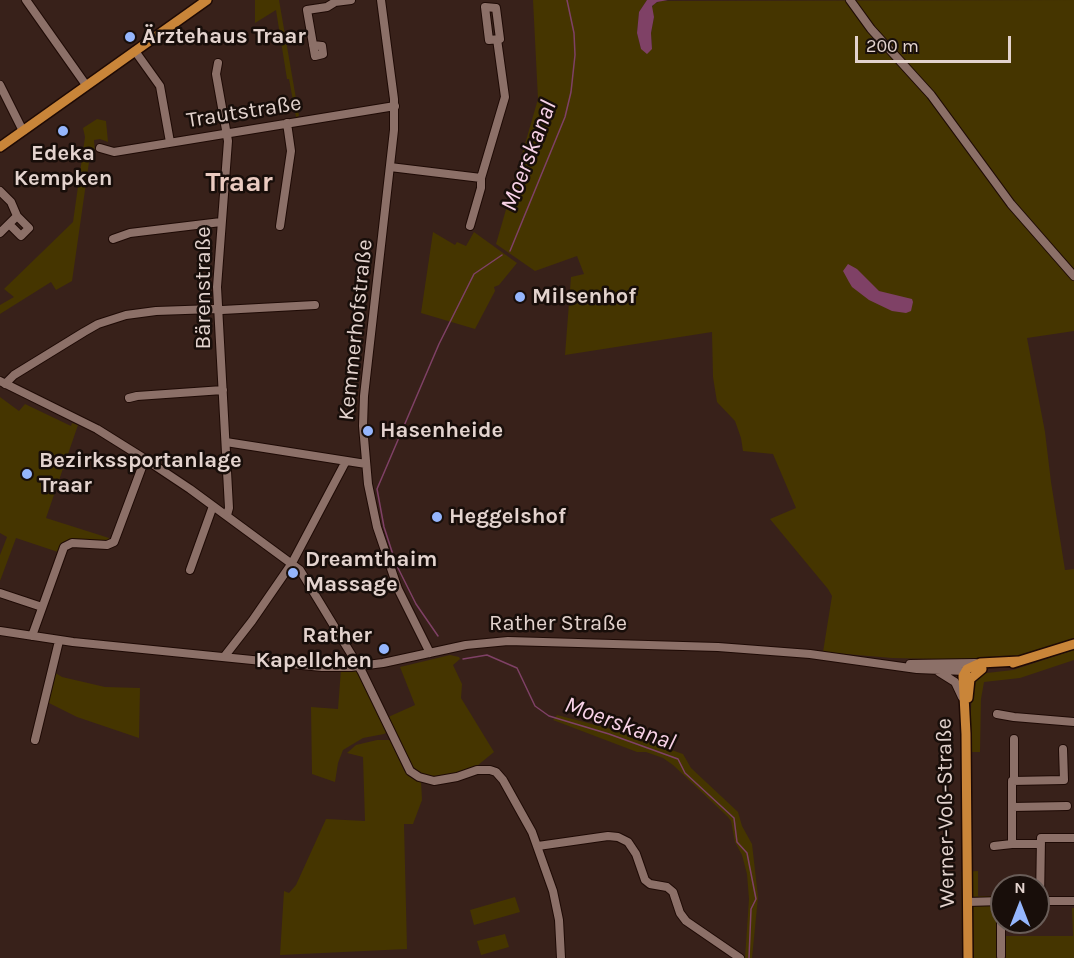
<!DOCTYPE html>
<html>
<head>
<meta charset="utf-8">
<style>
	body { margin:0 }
	#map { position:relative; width:1074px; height:958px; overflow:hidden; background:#38211a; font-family:Karla,sans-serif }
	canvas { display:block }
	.north { position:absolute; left:990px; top:874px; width:60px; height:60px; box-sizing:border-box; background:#180e0a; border:2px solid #695d58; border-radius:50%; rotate:0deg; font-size:16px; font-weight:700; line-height:24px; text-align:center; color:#e3d3ce }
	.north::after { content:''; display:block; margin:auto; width:21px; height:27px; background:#95b6fd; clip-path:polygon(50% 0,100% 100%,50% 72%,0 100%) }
	.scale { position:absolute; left:855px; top:36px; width:156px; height:27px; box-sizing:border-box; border:3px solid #e3d3ce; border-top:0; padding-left:8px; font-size:18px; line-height:21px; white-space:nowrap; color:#e3d3ce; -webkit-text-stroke:4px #180e0a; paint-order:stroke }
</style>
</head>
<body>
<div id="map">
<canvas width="1074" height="958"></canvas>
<div class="north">N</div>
<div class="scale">200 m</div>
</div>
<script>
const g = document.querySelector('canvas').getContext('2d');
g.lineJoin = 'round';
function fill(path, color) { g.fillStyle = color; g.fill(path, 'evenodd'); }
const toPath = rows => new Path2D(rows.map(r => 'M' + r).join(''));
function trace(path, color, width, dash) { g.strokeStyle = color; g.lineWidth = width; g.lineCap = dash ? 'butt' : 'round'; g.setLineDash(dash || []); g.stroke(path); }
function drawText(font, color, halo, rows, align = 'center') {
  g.font = font + ' Karla,sans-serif'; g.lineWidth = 5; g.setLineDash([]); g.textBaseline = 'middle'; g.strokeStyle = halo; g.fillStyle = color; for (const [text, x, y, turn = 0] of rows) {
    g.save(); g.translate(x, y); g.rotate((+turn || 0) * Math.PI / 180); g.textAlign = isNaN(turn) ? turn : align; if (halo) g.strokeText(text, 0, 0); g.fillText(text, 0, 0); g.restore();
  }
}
const green = toPath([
	[255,0,279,0,299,116,296,117,289,79,287,79,276,10,255,23],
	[533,0,647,0,639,12,637,33,641,49,652,49,651,33,654,17,651,9,654,4,661,1,1074,0,1074,331,1027,338,1045,432,1051,482,1065,570,1074,569,1074,641,1010,658,984,660,892,658,823,652,832,596,828,589,770,519,796,508,773,454,743,451,741,438,735,421,717,402,713,377,712,332,565,355,571,277,584,274,577,256,535,271,496,244,538,99],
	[97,119,106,121,108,142,100,139,94,140,95,155,90,155,72,281,56,290,51,282,0,314,0,305,14,297,4,289,73,222,85,137,83,128],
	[433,232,455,245,457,242,466,246,474,232,517,263,499,285,494,287,495,291,475,329,421,313],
	[0,397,19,411,25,404,71,426,72,423,78,425,46,518,109,538,108,542,70,540,61,544,58,552,16,538,0,581,0,555,7,537,0,533],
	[1074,650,1074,660,1020,678,984,682,981,699,980,752,969,752,972,689,974,679,978,674,1013,670],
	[450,655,459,657,460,659,453,665,462,684,461,698,494,752,472,770,434,779,415,773,386,718,415,705,400,667],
	[341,669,354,669,360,674,387,732,384,734,363,738,343,750,338,763,335,782,312,774,311,707,338,709],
	[54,672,62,677,105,687,140,688,139,738,77,717,47,702],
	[557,715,611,729,683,754,691,768,738,812,742,826,752,844,758,897,752,958,745,958,749,899,747,874,742,855,735,842,731,821,728,817,673,765,663,758,646,752,637,752,553,720],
	[377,740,390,740,404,770,414,779,421,781,422,800,413,824,404,824,407,949,280,955,284,891,289,893,296,885,326,819,365,821,363,757,347,753,356,745],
	[978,871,978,896,999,896,999,958,962,958,961,872],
	[515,897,520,912,474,925,470,910],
	[1072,908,1074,908,1074,958,1003,958,1003,936,1073,936],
	[505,934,509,947,481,955,477,941]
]);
const water = toPath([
	[647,0,668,0,657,2,652,6,654,17,651,33,652,49,647,54,641,49,637,33,639,12],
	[848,264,857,269,879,291,912,299,913,302,911,311,906,313,892,311,869,300,852,287,849,282,843,271]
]);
const stream = toPath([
	[510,251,565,117,571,92,575,55,574,33,567,0],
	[438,636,416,604,396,564,384,527,377,489,439,344,474,274,502,255],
	[463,659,487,655,517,668,535,706,549,716,609,734,678,759,685,773,734,818,737,842,747,853,756,899,751,909,749,958]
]);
const minor = toPath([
	[26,0,86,85],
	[381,0,394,99,394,130,364,396,363,426,368,484,377,527,398,589,430,653],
	[850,0,871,29,931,95,1011,204,1074,276],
	[485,7,496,8,500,39,489,40,485,7],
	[313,45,322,46,323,54,315,56,307,10,327,7,335,2,351,0],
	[135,51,160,86,170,142],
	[218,63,216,74,228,141,217,287,229,508,227,515],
	[0,85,23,131],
	[100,148,114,152,395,106],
	[390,167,481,178],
	[0,191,11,202,17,216,29,228,21,236,9,224],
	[280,226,291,151,287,123],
	[470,226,481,188,481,178,505,97,497,39],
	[0,233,17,216],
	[113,239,130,233,221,222],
	[0,381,97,429,145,459,190,489,300,570,362,672,410,771,419,777,434,781,457,777,477,770,490,770,496,772,503,780,532,832,553,891,559,920,561,958],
	[5,384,14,375,84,332,98,324,126,315,156,311,214,309,222,310,315,305],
	[129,398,137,396,223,390],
	[226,442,366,464],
	[190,570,213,506],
	[0,593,42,607],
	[0,631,73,642,322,667,351,667,383,663,466,645,508,641,718,647,810,654,917,669,965,671],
	[32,636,64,547,72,543,107,545,114,542,145,459],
	[224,657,252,621,292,563,346,461],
	[910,664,975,663],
	[939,672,955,682,962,697],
	[997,714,1014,717,1074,722],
	[1014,739,1014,780],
	[35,740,59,641],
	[1012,807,1067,806],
	[1041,844,1012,844,1012,781,1064,780,1063,749],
	[538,846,608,836,618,837,628,842,636,854,645,880,650,884,667,887,673,892,680,913,686,921,740,958],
	[994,846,1012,844],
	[1001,901,1001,956],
	[1038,901,1074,901],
	[1040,901,1041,838,1074,838],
	[967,902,1002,901]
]);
const major = toPath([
	[0,147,207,0],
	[1013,663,1074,644],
	[968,698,970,679,982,669],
	[968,958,966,734,963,676,967,669,980,663,1019,661]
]);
const markers = [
	[130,37,6,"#95b6fd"],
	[63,131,6,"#95b6fd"],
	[520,297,6,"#95b6fd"],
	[368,431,6,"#95b6fd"],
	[27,474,6,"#95b6fd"],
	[437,517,6,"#95b6fd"],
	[293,573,6,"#95b6fd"],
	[384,649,6,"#95b6fd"]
];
const poiNames = [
	["Ärztehaus Traar",142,37],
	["Edeka",63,154,"center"],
	["Kempken",63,179,"center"],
	["Milsenhof",532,297],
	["Hasenheide",380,431],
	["Bezirkssportanlage",39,461],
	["Traar",39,486],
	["Heggelshof",449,517],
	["Dreamthaim",305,560],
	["Massage",305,585],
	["Rather",372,636,"right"],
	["Kapellchen",372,661,"right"]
];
const streetNames = [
	["Trautstraße",244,112,-9],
	["Bärenstraße",204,288,-90],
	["Kemmerhofstraße",356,330,-84],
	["Rather Straße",558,624],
	["Werner-Voß-Straße",946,813,-91]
];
const waterNames = [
	["Moerskanal",529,156,-69],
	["Moerskanal",620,724,20]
];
const districtNames = [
	["Traar",239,183]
];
fill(green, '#453500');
fill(water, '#7f4166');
trace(stream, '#7f4166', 1.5);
trace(minor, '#1e0a05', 10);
trace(major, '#1e0a05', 12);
trace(minor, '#8c7068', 8);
trace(major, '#c98539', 9);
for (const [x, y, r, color] of markers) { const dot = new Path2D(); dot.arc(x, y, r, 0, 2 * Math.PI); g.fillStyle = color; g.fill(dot); trace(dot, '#180e0a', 2); }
drawText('bold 22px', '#e3d3ce', '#180e0a', poiNames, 'left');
drawText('22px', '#e3d3ce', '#180e0a', streetNames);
drawText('italic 24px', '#f8d2e7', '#180e0a', waterNames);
drawText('bold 28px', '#eacbc1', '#180e0a', districtNames);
</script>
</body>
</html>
